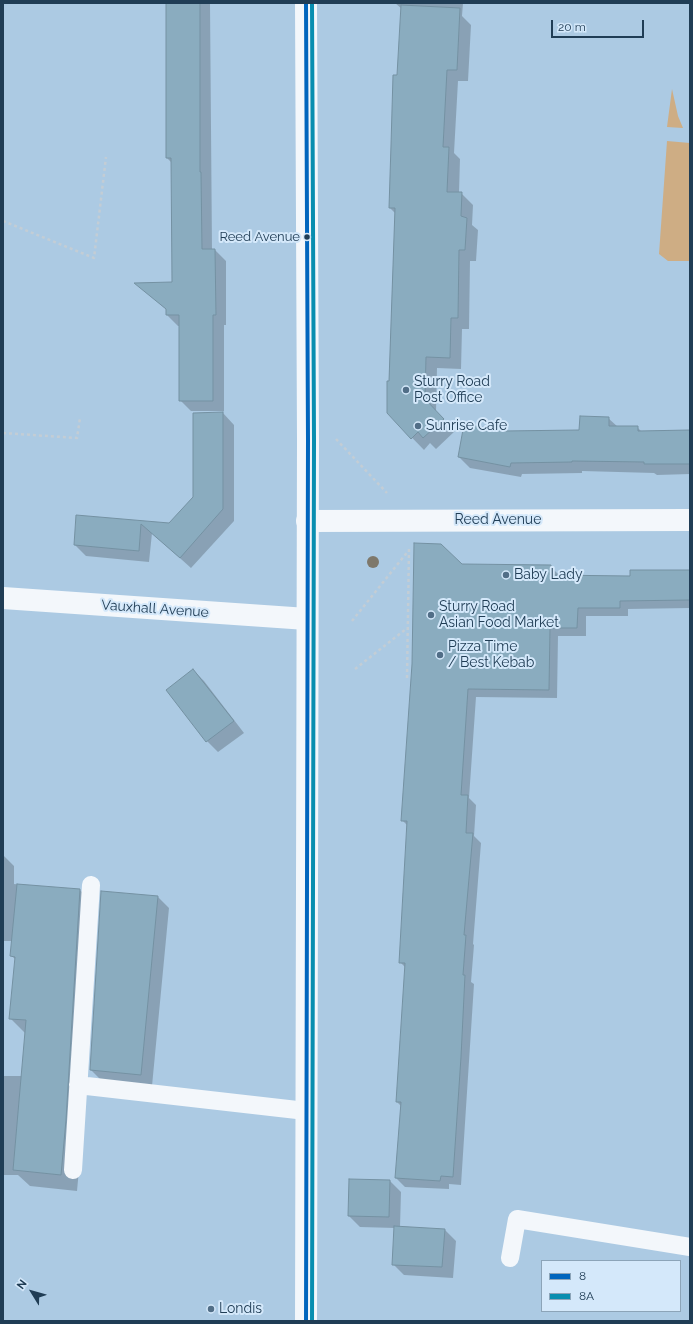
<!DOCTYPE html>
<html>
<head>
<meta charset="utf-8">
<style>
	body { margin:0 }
	#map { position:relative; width:693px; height:1324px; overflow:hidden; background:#accae3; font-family:Raleway,sans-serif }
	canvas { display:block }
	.frame { position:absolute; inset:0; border:4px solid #203d55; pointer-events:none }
	.legend { position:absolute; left:541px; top:1260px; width:140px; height:52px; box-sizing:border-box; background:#d4e8fa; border:1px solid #8ca4b8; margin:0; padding:5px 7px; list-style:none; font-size:12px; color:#203d55 }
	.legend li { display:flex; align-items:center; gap:8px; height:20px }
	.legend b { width:20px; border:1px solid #8ca4b8 }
	.north { position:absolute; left:12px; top:1272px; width:40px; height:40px; -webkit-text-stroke:3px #d4e8fa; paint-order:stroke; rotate:307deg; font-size:11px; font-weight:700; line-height:16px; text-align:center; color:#203d55 }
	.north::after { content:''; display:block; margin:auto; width:14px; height:18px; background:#203d55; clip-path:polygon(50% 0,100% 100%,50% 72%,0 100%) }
	.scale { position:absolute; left:551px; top:20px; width:93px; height:18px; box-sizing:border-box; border:2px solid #203d55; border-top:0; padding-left:5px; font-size:12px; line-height:14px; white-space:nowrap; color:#203d55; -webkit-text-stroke:3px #d4e8fa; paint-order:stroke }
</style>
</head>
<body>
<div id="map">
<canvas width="693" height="1324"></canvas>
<div class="frame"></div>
<ul class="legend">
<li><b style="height:5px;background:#0065bd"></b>8</li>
<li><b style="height:5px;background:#088eb0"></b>8A</li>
</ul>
<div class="north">N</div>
<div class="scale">20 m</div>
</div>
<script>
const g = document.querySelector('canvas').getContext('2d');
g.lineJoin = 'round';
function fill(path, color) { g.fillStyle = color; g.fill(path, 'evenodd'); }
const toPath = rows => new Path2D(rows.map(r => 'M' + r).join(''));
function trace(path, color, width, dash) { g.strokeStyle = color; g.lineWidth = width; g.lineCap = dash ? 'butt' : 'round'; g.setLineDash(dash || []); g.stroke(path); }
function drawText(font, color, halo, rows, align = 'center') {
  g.font = font + ' Raleway,sans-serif'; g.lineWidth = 4; g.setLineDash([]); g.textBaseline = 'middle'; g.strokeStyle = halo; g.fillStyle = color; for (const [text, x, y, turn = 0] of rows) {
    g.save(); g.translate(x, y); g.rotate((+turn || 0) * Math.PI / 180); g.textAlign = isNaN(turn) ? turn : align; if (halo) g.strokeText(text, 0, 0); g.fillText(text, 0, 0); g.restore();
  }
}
const green = toPath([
	[672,89,678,116,683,128,667,127],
	[667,141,690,143,690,261,668,261,659,254]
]);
const shadow = toPath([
	[167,3,210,3,212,250,215,250,226,261,226,325,224,325,224,411,191,411,180,400,180,326,178,326,167,315,167,310,137,284,173,283,172,163,167,158],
	[395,3,463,3,462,16,471,25,468,81,458,81,454,153,460,159,459,193,461,193,473,205,472,225,478,230,476,261,470,261,469,329,462,329,461,369,437,368,436,412,455,431,436,449,430,443,424,450,388,413,395,213,390,208,402,9],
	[223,413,234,425,234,521,191,568,152,533,149,562,86,556,75,545,77,516,170,525,194,498],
	[608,418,618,427,637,427,642,432,690,431,690,474,657,475,654,473,582,471,582,473,522,474,521,477,470,468,459,457,503,432,580,431],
	[462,566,550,566,559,575,559,576,631,577,690,571,690,608,628,609,628,616,586,616,586,636,558,636,557,698,476,697,469,798,476,805,474,836,481,843,473,944,474,945,471,982,474,984,461,1185,449,1184,449,1189,405,1187,396,1178,401,1106,397,1102,406,968,400,962,408,826,402,820],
	[193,670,204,681,244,733,218,752,207,741,167,690],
	[3,855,14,866,14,884,80,890,96,907,82,1137,77,1191,30,1186,18,1175,3,1175,3,1076,22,1076,26,1034,10,1018,16,960,12,956,13,941,3,941],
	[158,897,169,908,152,1086,102,1081,91,1070],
	[390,1181,401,1192,400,1227,445,1230,456,1241,453,1278,404,1275,393,1264,395,1228,360,1227,349,1216]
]);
const building = toPath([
	[166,3,200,3,200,172,201,172,202,249,215,249,216,315,213,315,213,401,179,401,179,315,166,315,166,309,134,283,172,282,171,158,166,158,166,3],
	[401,5,460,8,457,70,447,70,443,147,449,147,447,192,462,192,461,216,467,218,465,250,459,250,458,318,451,318,450,358,426,357,425,399,444,419,423,438,418,432,411,439,387,413,387,381,389,381,395,208,389,208,391,145,393,75,397,75,401,5],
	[223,412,223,509,180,558,141,524,139,551,74,545,76,515,169,523,193,497,193,413,223,412],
	[580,416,609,417,609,426,638,426,638,431,690,430,690,464,644,464,644,462,572,461,572,462,511,463,510,467,458,457,464,424,503,431,579,430,580,416],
	[414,543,441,544,462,564,551,565,550,575,630,576,630,570,690,570,690,600,620,601,620,608,578,608,577,628,550,628,549,690,468,689,461,795,468,795,466,833,473,833,464,935,466,935,463,975,465,975,461,1057,453,1177,441,1176,440,1181,395,1178,401,1102,396,1102,405,963,399,963,407,821,401,821,412,664,414,543],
	[193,669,234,721,206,742,166,690,193,669],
	[17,884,80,889,66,1120,61,1175,13,1170,26,1020,9,1019,15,957,10,956,17,884],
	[101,891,158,896,141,1075,90,1070,101,891],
	[349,1179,390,1180,389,1217,348,1216,349,1179],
	[394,1226,445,1229,442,1267,392,1265,394,1226]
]);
const path = toPath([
	[3,221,94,258,106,157],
	[3,433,77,438,80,418],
	[336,439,387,493],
	[352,621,409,550],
	[355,669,406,629],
	[407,678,409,548]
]);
const lane = toPath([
	[78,1085,306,1111],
	[73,1170,91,885],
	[510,1258,517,1219,690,1247]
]);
const street = toPath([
	[307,521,690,520],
	[3,598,307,619]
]);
const highway = toPath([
	[306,1321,308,440,306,3]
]);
const bus1 = toPath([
	[306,3,308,440,306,1321]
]);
const bus2 = toPath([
	[312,1321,314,440,312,3]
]);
const trees = [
	[373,562]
];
const markers = [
	[307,237,3.5,"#203d55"],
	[406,390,4,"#516e87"],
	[418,426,4,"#516e87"],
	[506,575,4,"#516e87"],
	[431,615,4,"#516e87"],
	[440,655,4,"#516e87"],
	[211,1309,4,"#516e87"]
];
const busNames = [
	["Reed Avenue",300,237]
];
const poiNames = [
	["Sturry Road",414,382],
	["Post Office",414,398],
	["Sunrise Cafe",426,426],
	["Baby Lady",514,575],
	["Sturry Road",439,607],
	["Asian Food Market",439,623],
	["Pizza Time",448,647],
	["/ Best Kebab",448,663],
	["Londis",219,1309]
];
const streetNames = [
	["Reed Avenue",498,520],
	["Vauxhall Avenue",155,609,4]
];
fill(green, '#cead84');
fill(shadow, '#0003');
fill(building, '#8aacbf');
trace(building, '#7491a2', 1);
trace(path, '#c3cdd5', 2.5, [3, 3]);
trace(lane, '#f3f7fb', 18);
trace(street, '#f3f7fb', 22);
trace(highway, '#f3f7fb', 22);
trace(bus1, '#0065bd', 4);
trace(bus2, '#088eb0', 4);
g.fillStyle = '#7e786b';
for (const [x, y] of trees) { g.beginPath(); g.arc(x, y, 6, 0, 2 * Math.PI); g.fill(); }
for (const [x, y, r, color] of markers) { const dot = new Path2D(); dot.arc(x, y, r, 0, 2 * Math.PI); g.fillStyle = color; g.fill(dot); trace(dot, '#d4e8fa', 1.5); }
drawText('13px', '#203d55', '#d4e8fa', busNames, 'right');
drawText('14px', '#203d55', '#d4e8fa', poiNames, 'left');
drawText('14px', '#203d55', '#d4e8fa', streetNames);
</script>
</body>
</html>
